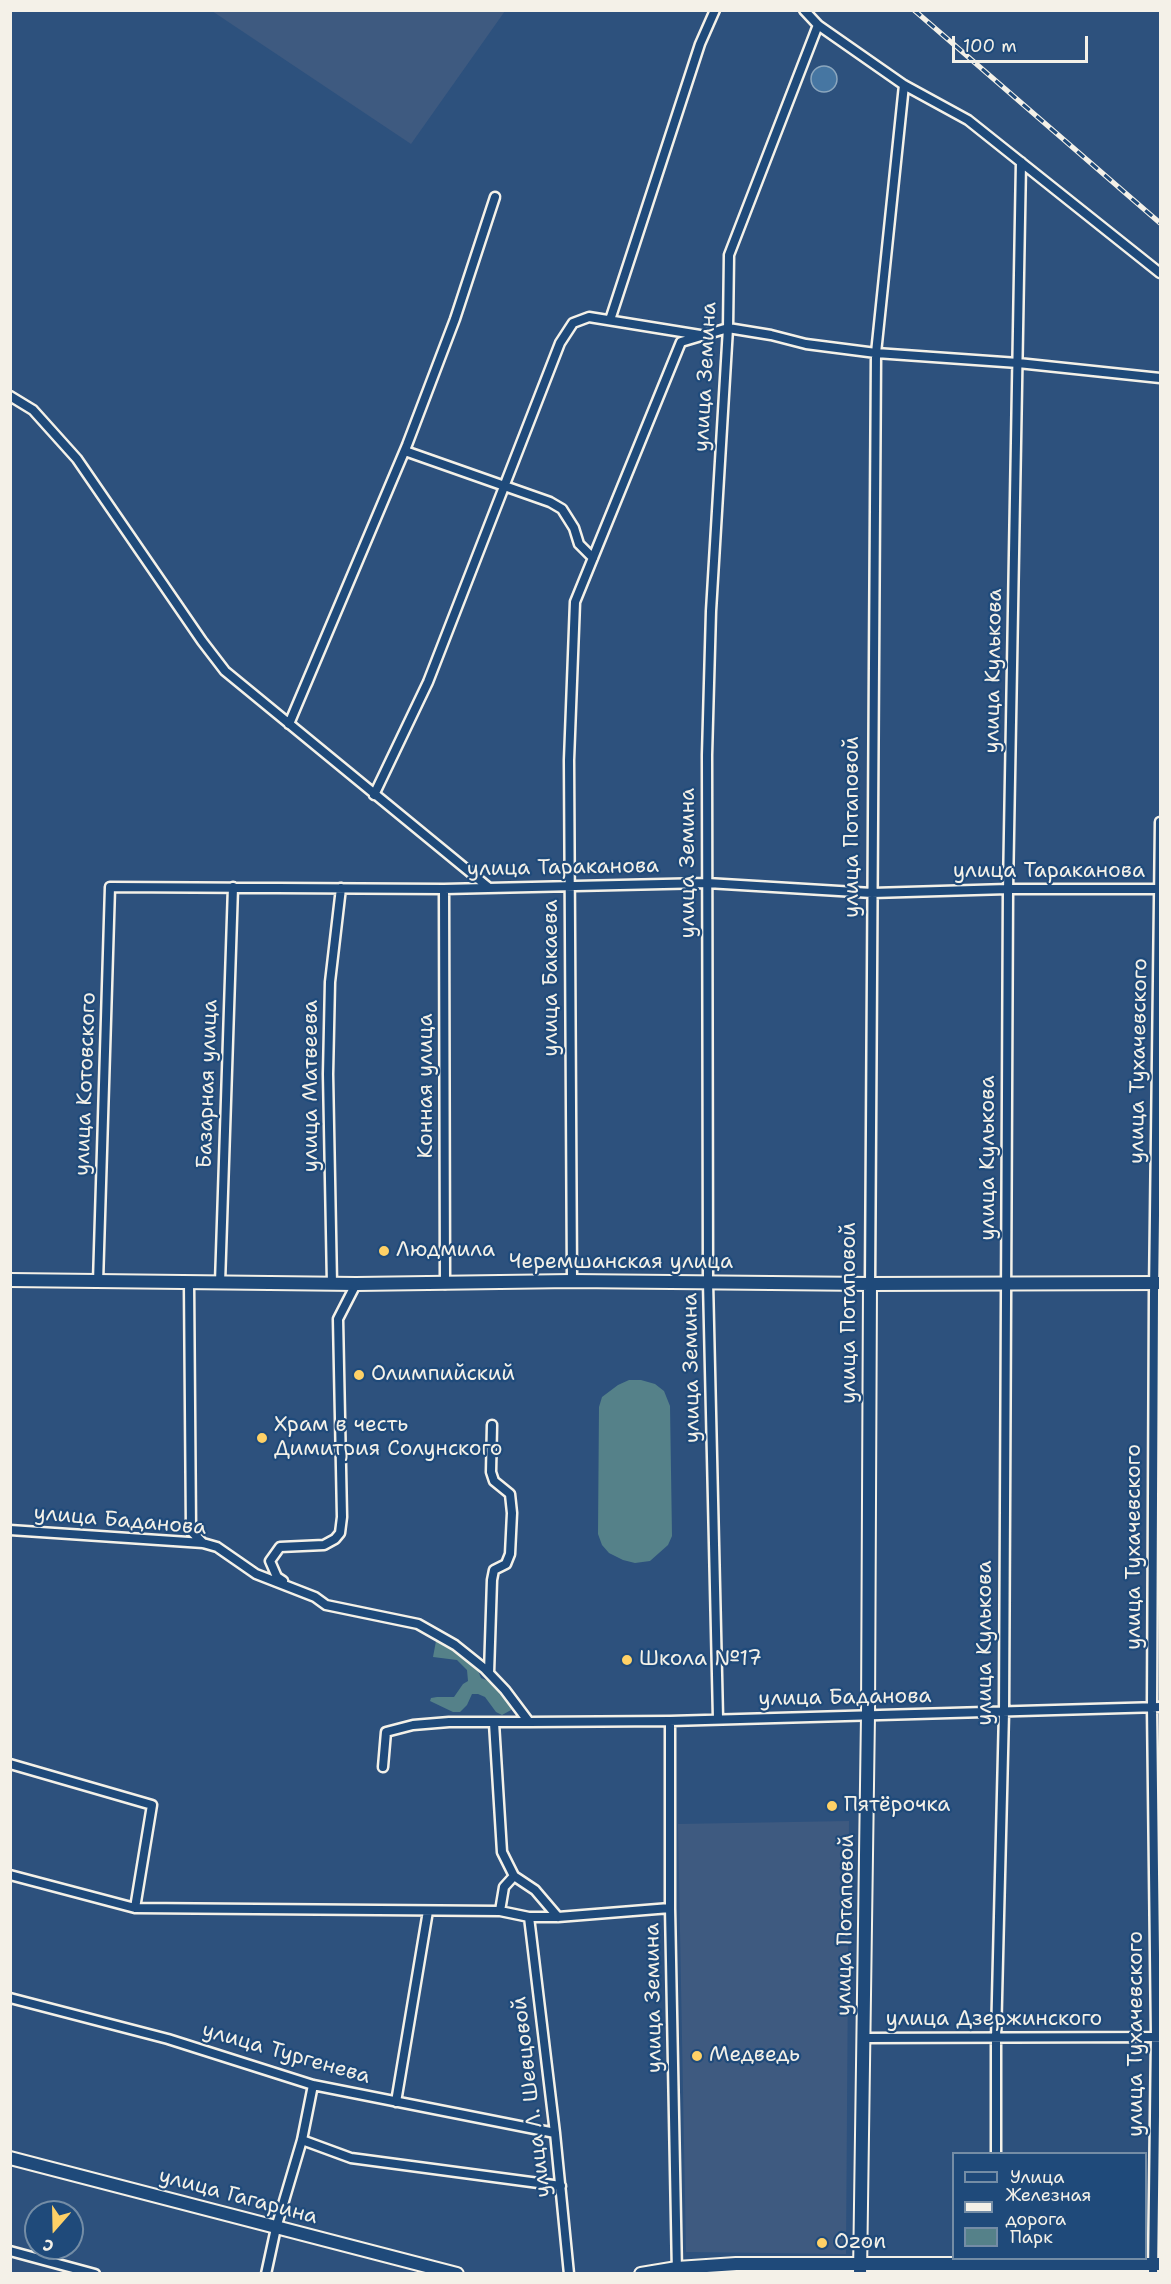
<!DOCTYPE html>
<html>
<head>
<meta charset="utf-8">
<style>
	body { margin:0 }
	#map { position:relative; width:1171px; height:2284px; overflow:hidden; background:#2d517d; font-family:"Shantell Sans",sans-serif }
	canvas { display:block }
	.frame { position:absolute; inset:0; border:12px solid #f4f1e8; pointer-events:none }
	.legend { position:absolute; left:952px; top:2152px; width:195px; height:108px; box-sizing:border-box; background:#1f4a7a; border:2px solid #748da6; margin:0; padding:8px 10px; list-style:none; font-size:18px; color:#f4f1e8 }
	.legend li { display:flex; align-items:center; gap:12px; height:30px }
	.legend b { width:30px; border:2px solid #748da6 }
	.north { position:absolute; left:24px; top:2200px; width:60px; height:60px; box-sizing:border-box; background:#1f4a7a; border:2px solid #748da6; border-radius:50%; rotate:200deg; font-size:16px; font-weight:700; line-height:24px; text-align:center; color:#f4f1e8 }
	.north::after { content:''; display:block; margin:auto; width:21px; height:27px; background:#ffd166; clip-path:polygon(50% 0,100% 100%,50% 72%,0 100%) }
	.scale { position:absolute; left:952px; top:36px; width:136px; height:27px; box-sizing:border-box; border:3px solid #f4f1e8; border-top:0; padding-left:8px; font-size:18px; line-height:21px; white-space:nowrap; color:#f4f1e8; -webkit-text-stroke:4px #1f4a7a; paint-order:stroke }
</style>
</head>
<body>
<div id="map">
<canvas width="1171" height="2284"></canvas>
<div class="frame"></div>
<ul class="legend">
<li><b style="height:8px;background:#1f4a7a"></b>Улица</li>
<li><b style="height:8px;background:#f4f1e8"></b>Железная дорога</li>
<li><b style="height:16px;background:#558189"></b>Парк</li>
</ul>
<div class="north">С</div>
<div class="scale">100 m</div>
</div>
<script>
const g = document.querySelector('canvas').getContext('2d');
g.lineJoin = 'round';
function fill(path, color) { g.fillStyle = color; g.fill(path, 'evenodd'); }
const toPath = rows => new Path2D(rows.map(r => 'M' + r).join(''));
function trace(path, color, width, dash) { g.strokeStyle = color; g.lineWidth = width; g.lineCap = dash ? 'butt' : 'round'; g.setLineDash(dash || []); g.stroke(path); }
function drawText(font, color, halo, rows, align = 'center') {
  g.font = font + ' "Shantell Sans",sans-serif'; g.lineWidth = 4.5; g.setLineDash([]); g.textBaseline = 'middle'; g.strokeStyle = halo; g.fillStyle = color; for (const [text, x, y, turn = 0] of rows) {
    g.save(); g.translate(x, y); g.rotate((+turn || 0) * Math.PI / 180); g.textAlign = isNaN(turn) ? turn : align; if (halo) g.strokeText(text, 0, 0); g.fillText(text, 0, 0); g.restore();
  }
}
const built = toPath([
	[212,11,505,11,411,144],
	[849,1821,846,2254,686,2252,678,1824]
]);
const green = toPath([
	[629,1380,641,1380,655,1384,664,1391,670,1406,672,1536,668,1545,650,1561,635,1563,623,1560,609,1553,602,1545,598,1534,599,1407,602,1397,618,1385],
	[436,1641,451,1645,477,1668,481,1678,491,1682,503,1692,511,1704,511,1710,502,1715,496,1712,485,1697,478,1694,472,1694,467,1705,460,1712,453,1712,430,1701,431,1698,437,1697,454,1697,463,1684,468,1681,467,1670,457,1660,433,1657]
]);
const water = toPath([
	'811 79a13 13 0 1 1 26 0a13 13 0 1 1-26 0Z'
]);
const street = toPath([
	[804,10,818,25,904,85,968,120,1160,273],
	[610,320,700,44,715,10],
	[10,396,33,410,77,459,202,641,225,671,488,887],
	[405,451,550,502,562,509,574,528,579,544,593,558],
	[289,724,407,445,455,319,495,197],
	[374,795,428,682,560,343,573,323,589,317,700,335],
	[444,889,445,1284],
	[572,1281,569,760,575,602,681,342,728,328,771,335,806,344,876,353,1018,363,1160,378],
	[98,1282,110,887,444,889,707,883,872,893,1008,889,1160,889],
	[189,1283,191,1531,203,1543],
	[220,1283,233,887],
	[332,1284,328,1074,330,982,341,888],
	[870,1284,876,353,904,85],
	[10,1530,203,1543,217,1547,256,1574,315,1597,326,1605,418,1624,455,1645,485,1669,505,1690,529,1722,670,1721,1160,1707],
	[283,1581,277,1577,270,1561,280,1547,324,1545,335,1539,340,1533,342,1517,338,1319,356,1284],
	[489,1673,492,1580,494,1570,506,1564,510,1554,512,1513,510,1494,494,1481,491,1472,492,1425],
	[718,1718,708,1282,707,755,711,611,728,328,729,255,818,25],
	[670,1721,670,1908,677,2273],
	[494,1723,502,1852,514,1876,535,1890,558,1917],
	[10,1764,152,1805,135,1908],
	[383,1767,386,1732,413,1725,449,1722,529,1722],
	[10,1875,135,1908,500,1911,529,1917,558,1917,670,1908],
	[500,1911,504,1887,514,1876],
	[529,1917,555,2133,569,2274],
	[10,1998,168,2039,313,2085,555,2133],
	[864,2038,1160,2037],
	[396,2102,428,1911],
	[302,2140,351,2158,561,2186],
	[996,2154,996,2039,1004,1712,1008,889,1021,162],
	[10,2251,95,2274],
	[266,2274,276,2228,302,2140,313,2085],
	[1153,2274,1156,2037,1152,1707,1154,1294,1160,822]
]);
const secondary = toPath([
	[10,1280,356,1284,572,1281,870,1284,1160,1283],
	[10,2158,457,2274],
	[641,2274,677,2268,736,2264,1160,2264],
	[860,2274,868,1715,870,1284]
]);
const rail = toPath([
	[914,10,1160,223]
]);
const markers = [
	[384,1251,6,"#ffd166"],
	[359,1375,6,"#ffd166"],
	[262,1438,6,"#ffd166"],
	[627,1660,6,"#ffd166"],
	[832,1806,6,"#ffd166"],
	[697,2056,6,"#ffd166"],
	[822,2243,6,"#ffd166"]
];
const streetNames = [
	["улица Земина",706,377,-87],
	["улица Кулькова",994,671,-89],
	["улица Потаповой",853,827,-90],
	["улица Земина",689,863,-90],
	["улица Тараканова",563,868,-1],
	["улица Тараканова",1049,872],
	["улица Бакаева",552,978,-90],
	["улица Тухачевского",1139,1061,-89],
	["улица Котовского",86,1084,-88],
	["Базарная улица",208,1084,-88],
	["улица Матвеева",312,1086,-90],
	["Конная улица",427,1086,-90],
	["улица Кулькова",989,1158,-90],
	["Черемшанская улица",621,1263],
	["улица Потаповой",850,1313,-90],
	["улица Земина",692,1368,-91],
	["улица Баданова",120,1521,5],
	["улица Тухачевского",1135,1547,-90],
	["улица Кулькова",986,1643,-90],
	["улица Баданова",845,1698,-1],
	["улица Потаповой",846,1925,-89],
	["улица Земина",654,1998,-91],
	["улица Дзержинского",994,2020],
	["улица Тухачевского",1137,2034,-90],
	["улица Тургенева",286,2054,16],
	["улица Л. Шевцовой",532,2097,-97],
	["улица Гагарина",238,2197,15]
];
const poiNames = [
	["Людмила",396,1251],
	["Олимпийский",371,1375],
	["Храм в честь",274,1426],
	["Димитрия Солунского",274,1450],
	["Школа №17",639,1660],
	["Пятёрочка",844,1806],
	["Медведь",709,2056],
	["Ozon",834,2243]
];
fill(built, '#3e5a80');
fill(green, '#558189');
fill(water, '#4676a2');
trace(water, '#8ca7be', 1.5);
trace(street, '#f4f1e8', 13);
trace(secondary, '#f4f1e8', 16);
trace(street, '#1f4a7a', 8);
trace(secondary, '#1f4a7a', 12);
trace(rail, '#f4f1e8', 5);
trace(rail, '#1f4a7a', 3, [9]);
for (const [x, y, r, color] of markers) { const dot = new Path2D(); dot.arc(x, y, r, 0, 2 * Math.PI); g.fillStyle = color; g.fill(dot); trace(dot, '#1f4a7a', 2); }
drawText('21px', '#f4f1e8', '#1f4a7a', streetNames);
drawText('21px', '#f4f1e8', '#1f4a7a', poiNames, 'left');
</script>
</body>
</html>
